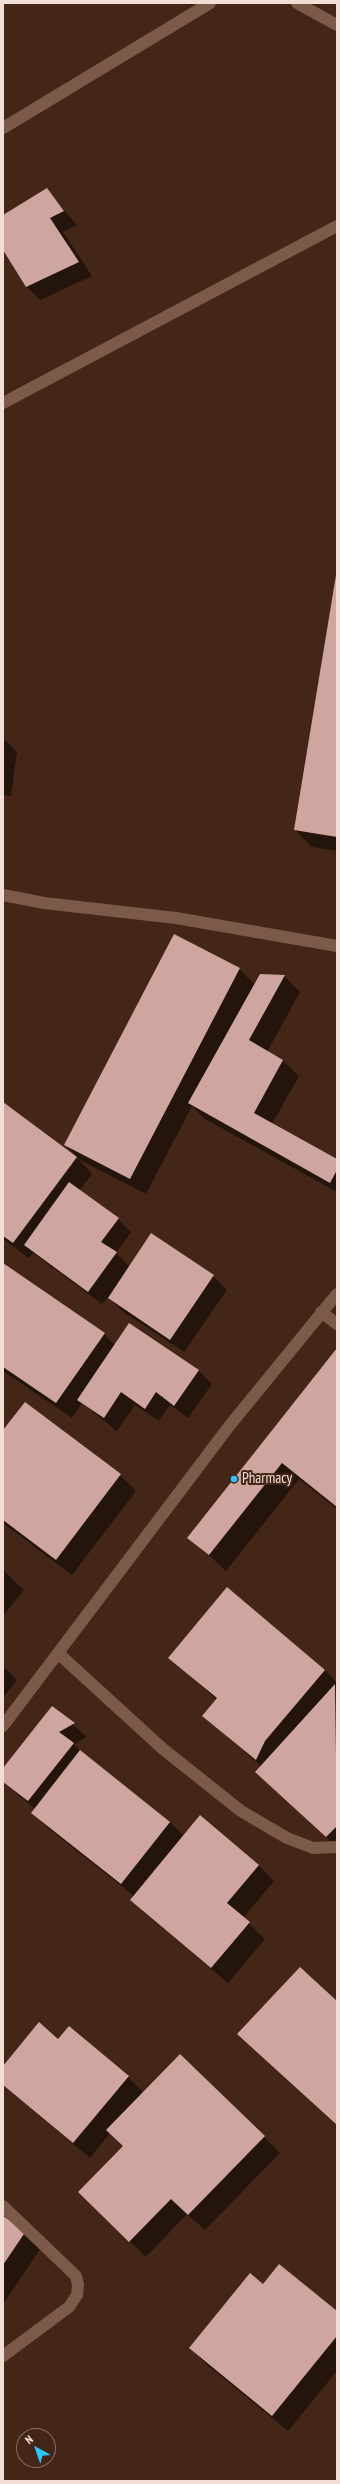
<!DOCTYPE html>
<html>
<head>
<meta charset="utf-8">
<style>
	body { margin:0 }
	#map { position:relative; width:340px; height:2484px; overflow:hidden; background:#432617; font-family:"PT Sans Narrow",sans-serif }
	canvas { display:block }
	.frame { position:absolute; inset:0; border:4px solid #f2ded5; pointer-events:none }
	.north { position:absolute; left:16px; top:2428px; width:40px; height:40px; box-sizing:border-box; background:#432617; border:1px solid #897063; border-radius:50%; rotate:320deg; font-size:11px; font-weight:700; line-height:16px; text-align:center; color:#f2ded5 }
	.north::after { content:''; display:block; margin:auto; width:14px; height:18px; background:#29c8ff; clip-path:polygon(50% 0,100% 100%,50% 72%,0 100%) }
</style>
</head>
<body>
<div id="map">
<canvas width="340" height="2484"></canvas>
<div class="frame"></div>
<div class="north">N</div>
</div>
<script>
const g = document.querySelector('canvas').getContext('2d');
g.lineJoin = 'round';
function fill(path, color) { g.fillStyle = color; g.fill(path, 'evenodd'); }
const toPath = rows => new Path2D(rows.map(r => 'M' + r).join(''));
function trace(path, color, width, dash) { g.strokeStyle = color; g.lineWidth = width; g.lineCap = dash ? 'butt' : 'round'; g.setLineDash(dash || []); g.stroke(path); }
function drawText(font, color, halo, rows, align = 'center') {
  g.font = font + ' "PT Sans Narrow",sans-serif'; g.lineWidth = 4; g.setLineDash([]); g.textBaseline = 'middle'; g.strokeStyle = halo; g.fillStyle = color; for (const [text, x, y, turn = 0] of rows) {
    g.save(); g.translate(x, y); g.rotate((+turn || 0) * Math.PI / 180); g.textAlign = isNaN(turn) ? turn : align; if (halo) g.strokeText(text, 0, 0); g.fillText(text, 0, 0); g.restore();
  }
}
const shadow = toPath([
	[47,190,77,225,63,232,92,276,40,300,27,287,3,248,3,216],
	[337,577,337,851,312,847,295,830],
	[3,738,17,752,11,796,3,795],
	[239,969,255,985,260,975,284,976,300,992,267,1052,283,1061,299,1076,272,1124,337,1160,337,1192,205,1119,192,1106,146,1194,80,1160,66,1145],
	[3,1104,77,1158,92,1174,79,1191,118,1219,131,1232,116,1253,130,1267,213,1276,227,1290,184,1352,122,1311,108,1297,102,1304,33,1253,29,1258,3,1239],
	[3,1264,104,1334,115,1345,198,1370,212,1384,188,1418,170,1405,159,1421,135,1405,117,1431,82,1403,72,1418,3,1371],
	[337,1349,337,1509,299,1479,226,1571,189,1537],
	[3,1432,120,1475,136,1491,72,1575,3,1523],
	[3,1570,24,1590,3,1616],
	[170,1658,325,1670,337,1683,337,1847,256,1772,262,1767,204,1716,217,1700],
	[3,1666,17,1680,3,1698],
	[53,1707,87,1737,74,1744,82,1753,170,1822,184,1836,258,1865,274,1881,243,1918,265,1939,228,1983,147,1915,131,1899,134,1896,48,1828,33,1813,35,1809,3,1782,3,1769],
	[337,2003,337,2125,239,2034],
	[58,2040,128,2077,144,2093,264,2137,280,2153,205,2230,187,2214,146,2257,95,2208,124,2146,110,2133,90,2158,3,2085,3,2067],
	[3,2217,41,2248,3,2304],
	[263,2285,337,2312,337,2371,288,2431,206,2364,190,2348]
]);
const building = toPath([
	[47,188,64,211,50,218,79,262,26,287,3,250,3,215],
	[336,575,337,575,337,837,294,830],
	[174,934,240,968,130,1179,64,1145],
	[260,974,285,975,249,1040,283,1060,254,1113,337,1159,337,1170,330,1183,188,1103],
	[3,1102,77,1157,13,1243,3,1236],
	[69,1182,119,1218,101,1242,117,1252,88,1292,24,1245],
	[151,1233,214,1275,170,1340,108,1298],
	[3,1263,105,1333,56,1403,3,1367],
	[129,1323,199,1370,174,1406,156,1392,145,1409,121,1392,104,1418,77,1400],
	[337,1348,337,1507,282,1463,209,1555,187,1538],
	[25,1402,121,1474,56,1560,3,1520,3,1430],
	[227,1587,325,1670,265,1741,256,1760,202,1716,217,1698,168,1658],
	[335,1684,337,1826,326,1837,255,1772],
	[52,1706,75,1723,59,1732,74,1743,28,1801,3,1782,3,1768],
	[80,1750,170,1822,121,1884,31,1813],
	[200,1815,259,1865,227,1903,250,1922,211,1968,130,1900],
	[300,1967,337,2001,337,2125,237,2034],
	[39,2022,58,2039,69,2026,129,2076,73,2143,3,2085,3,2066],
	[180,2054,265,2136,188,2215,171,2199,129,2242,78,2192,123,2146,106,2130],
	[3,2216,26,2231,3,2265],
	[279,2264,337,2311,337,2336,272,2416,189,2348,250,2273,263,2284]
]);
const street = toPath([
	[297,3,337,25],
	[3,128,210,3],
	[3,403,337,226],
	[321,1312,337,1324],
	[59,1654,163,1749,241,1811,287,1838,313,1848,337,1847],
	[3,2206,76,2276,78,2285,77,2295,69,2307,3,2356]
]);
const secondary = toPath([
	[3,895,44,903,176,918,337,946],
	[3,1726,230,1425,337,1294]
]);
const markers = [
	[234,1479,4,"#29c8ff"]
];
const poiNames = [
	["Pharmacy",242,1479]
];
fill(shadow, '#0007');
fill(building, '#cfa59f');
trace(street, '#7b5a49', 12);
trace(secondary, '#7b5a49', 12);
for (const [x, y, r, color] of markers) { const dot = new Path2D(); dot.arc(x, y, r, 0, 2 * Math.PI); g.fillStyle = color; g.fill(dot); trace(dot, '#432617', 1.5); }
drawText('15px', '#f2ded5', '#432617', poiNames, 'left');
</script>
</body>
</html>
